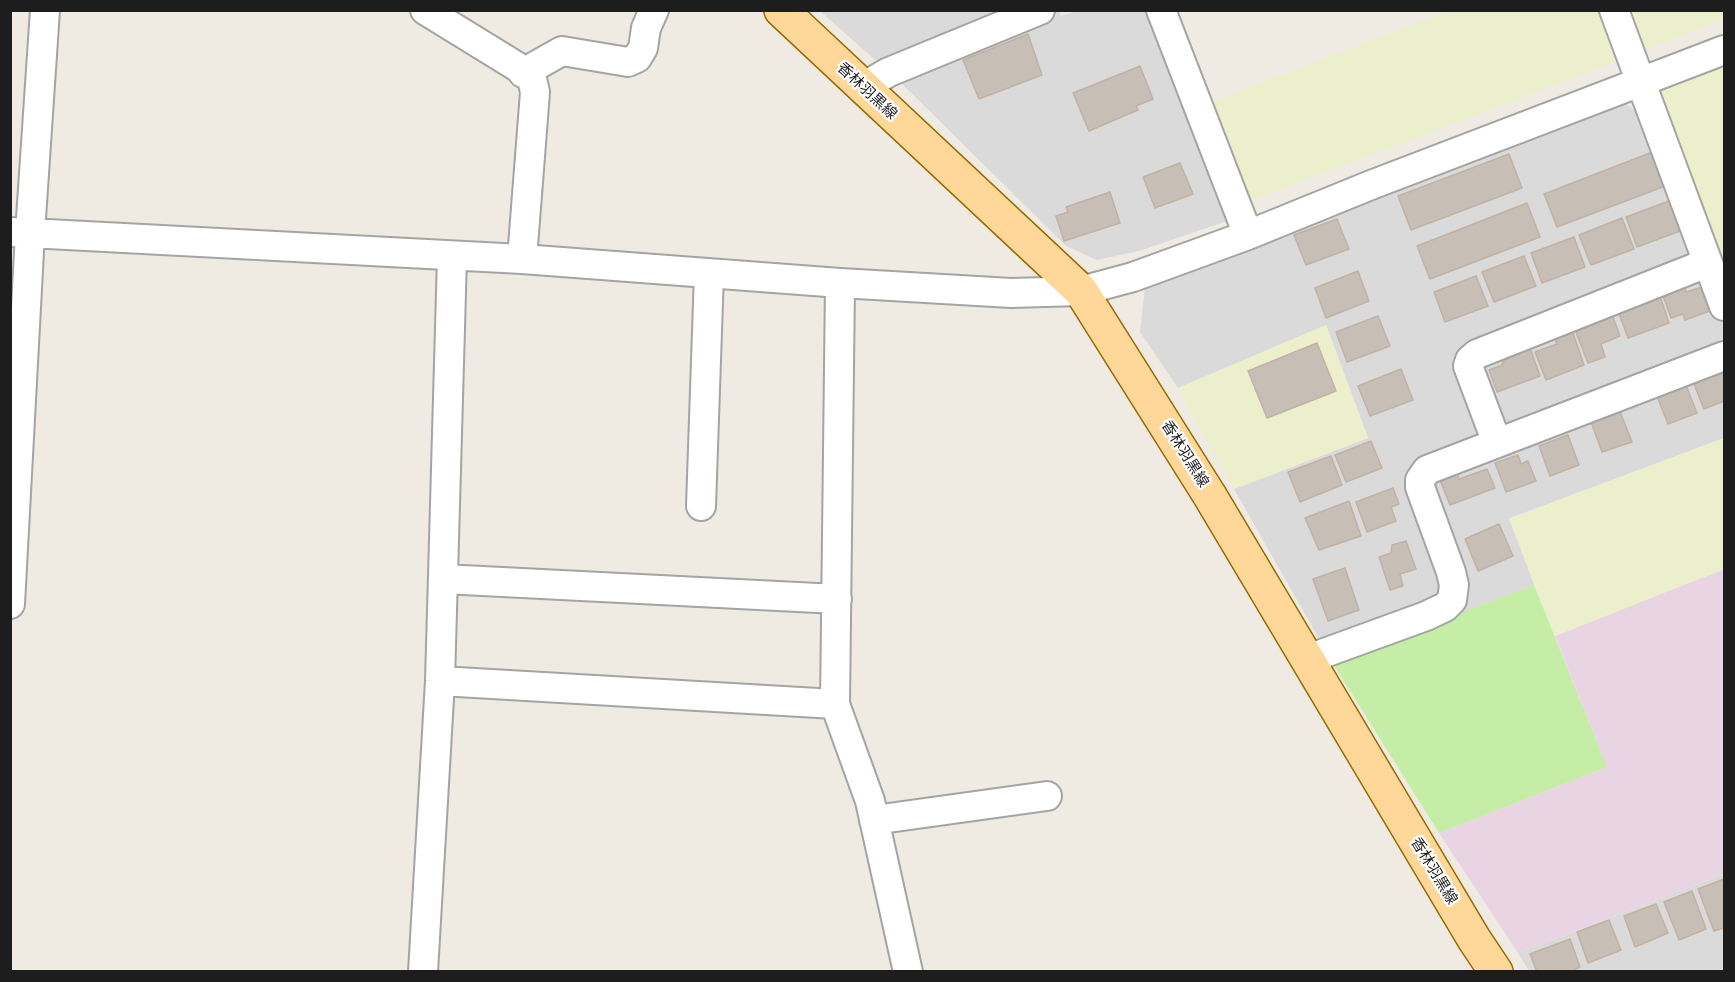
<!DOCTYPE html>
<html>
<head>
<meta charset="utf-8">
<style>
	body { margin:0 }
	#map { position:relative; width:1735px; height:982px; overflow:hidden; background:#efebe2; font-family:Raleway,sans-serif }
	canvas { display:block }
	.frame { position:absolute; inset:0; border:12px solid #1d1d1d; pointer-events:none }
</style>
</head>
<body>
<div id="map">
<canvas width="1735" height="982"></canvas>
<div class="frame"></div>
</div>
<script>
const g = document.querySelector('canvas').getContext('2d');
g.lineJoin = 'round';
function fill(path, color) { g.fillStyle = color; g.fill(path, 'evenodd'); }
const toPath = rows => new Path2D(rows.map(r => 'M' + r).join(''));
function trace(path, color, width, dash) { g.strokeStyle = color; g.lineWidth = width; g.lineCap = dash ? 'butt' : 'round'; g.setLineDash(dash || []); g.stroke(path); }
function drawText(font, color, halo, rows, align = 'center') {
  g.font = font + ' Raleway,"Noto Sans JP",sans-serif'; g.lineWidth = 4.5; g.setLineDash([]); g.textBaseline = 'middle'; g.strokeStyle = halo; g.fillStyle = color; for (const [text, x, y, turn = 0] of rows) {
    g.save(); g.translate(x, y); g.rotate((+turn || 0) * Math.PI / 180); g.textAlign = isNaN(turn) ? turn : align; if (halo) g.strokeText(text, 0, 0); g.fillText(text, 0, 0); g.restore();
  }
}
const residential = toPath([
	[1059,10,1061,16,1077,11,1149,11,1227,212,1227,221,1139,251,1097,260,1066,246,900,82,820,11],
	[1626,104,1640,113,1724,325,1724,438,1510,518,1534,585,1340,659,1335,667,1234,489,1368,438,1326,325,1178,388,1140,332,1145,287],
	[1724,874,1724,971,1529,971,1518,953]
]);
const industrial = toPath([
	[1724,569,1724,874,1518,953,1439,833,1607,767,1555,636]
]);
const farmland = toPath([
	[1449,11,1604,11,1622,53,1618,61,1244,203,1208,103],
	[1621,11,1724,11,1724,19,1637,53],
	[1724,65,1724,282,1656,104,1660,90],
	[1326,325,1368,438,1234,489,1178,388],
	[1724,438,1724,569,1555,636,1509,519]
]);
const grass = toPath([
	[1534,585,1607,767,1439,833,1335,667,1340,659]
]);
const building = toPath([
	[1028,34,1042,75,979,99,963,60,1028,34],
	[1140,66,1153,99,1136,106,1138,110,1089,131,1073,93,1140,66],
	[1655,151,1668,185,1557,227,1544,194,1655,151],
	[1509,154,1522,188,1411,230,1398,196,1509,154],
	[1180,163,1193,194,1155,208,1143,177,1180,163],
	[1110,192,1120,223,1064,241,1056,216,1068,212,1066,207,1110,192],
	[1669,201,1680,231,1637,247,1626,217,1669,201],
	[1527,203,1540,237,1430,279,1417,246,1527,203],
	[1622,218,1634,249,1591,265,1579,235,1622,218],
	[1337,219,1349,249,1306,265,1294,235,1337,219],
	[1574,237,1585,267,1542,283,1531,253,1574,237],
	[1524,256,1536,286,1494,302,1482,272,1524,256],
	[1358,271,1369,301,1326,318,1315,288,1358,271],
	[1476,276,1488,306,1445,322,1434,292,1476,276],
	[1684,285,1686,292,1702,287,1710,311,1685,320,1683,314,1671,318,1662,293,1684,285],
	[1659,293,1669,323,1628,338,1617,308,1659,293],
	[1611,312,1620,336,1601,344,1605,357,1588,363,1574,327,1611,312],
	[1378,316,1390,346,1347,362,1336,332,1378,316],
	[1571,327,1584,365,1546,380,1535,352,1557,344,1553,334,1571,327],
	[1317,343,1336,391,1267,418,1248,371,1317,343],
	[1529,345,1540,376,1497,392,1489,370,1502,365,1505,354,1529,345],
	[1721,368,1724,377,1724,401,1704,409,1692,379,1721,368],
	[1401,369,1413,400,1370,416,1358,386,1401,369],
	[1685,383,1697,413,1668,424,1656,394,1685,383],
	[1619,409,1632,442,1602,452,1590,419,1619,409],
	[1568,435,1579,465,1550,476,1539,446,1568,435],
	[1371,441,1382,468,1346,482,1335,455,1371,441],
	[1518,455,1521,464,1528,461,1536,481,1506,492,1495,463,1518,455],
	[1331,456,1342,485,1300,502,1288,472,1331,456],
	[1487,469,1495,488,1450,505,1440,480,1457,473,1459,479,1487,469],
	[1393,488,1399,504,1391,507,1396,521,1367,532,1356,502,1393,488],
	[1349,501,1361,536,1319,550,1305,518,1349,501],
	[1499,524,1513,556,1478,571,1465,539,1499,524],
	[1406,541,1416,569,1400,574,1403,586,1390,590,1379,557,1391,553,1392,545,1406,541],
	[1345,568,1359,610,1328,621,1313,579,1345,568],
	[1724,879,1724,928,1714,931,1698,889,1724,879],
	[1692,891,1706,929,1679,940,1664,902,1692,891],
	[1656,904,1668,933,1635,947,1624,916,1656,904],
	[1609,920,1621,950,1588,963,1577,932,1609,920],
	[1570,939,1580,967,1570,972,1537,972,1530,954,1570,939]
]);
const minor = toPath([
	[425,10,516,66,532,79,535,92,522,259],
	[1161,10,1248,235],
	[1614,10,1724,306],
	[523,73,562,51,628,62,637,58,643,48,646,28,654,10],
	[866,91,875,80,889,72,1040,10],
	[10,232,522,259,840,283,1011,293,1081,291,1133,277,1248,235,1371,185,1724,50],
	[840,283,835,704,870,801,908,972],
	[1497,443,1468,366,1470,360,1477,354,1707,263],
	[701,506,709,273],
	[443,579,837,599],
	[10,604,30,233,45,10],
	[1308,659,1426,616,1445,607,1452,600,1454,585,1451,572,1420,487,1420,480,1427,470,1724,356],
	[440,681,835,704],
	[874,820,1047,796],
	[423,972,440,681,452,257]
]);
const major = toPath([
	[781,10,1081,291,1210,496,1474,939,1496,972]
]);
const streetNames = [
	["香林羽黒線",867,91,43],
	["香林羽黒線",1185,454,58],
	["香林羽黒線",1434,871,59]
];
fill(residential, '#dbdada');
fill(industrial, '#e9d4e4');
fill(farmland, '#ebefcc');
fill(grass, '#c5eda5');
fill(building, '#c7beb5');
trace(building, '#c2b2a4', 1.5);
trace(minor, '#a4a4a4', 32);
trace(major, '#976b00', 36);
trace(minor, '#fff', 28);
trace(major, '#ffd798', 33);
drawText('15px', '#1d1d1d', '#fff', streetNames);
</script>
</body>
</html>
